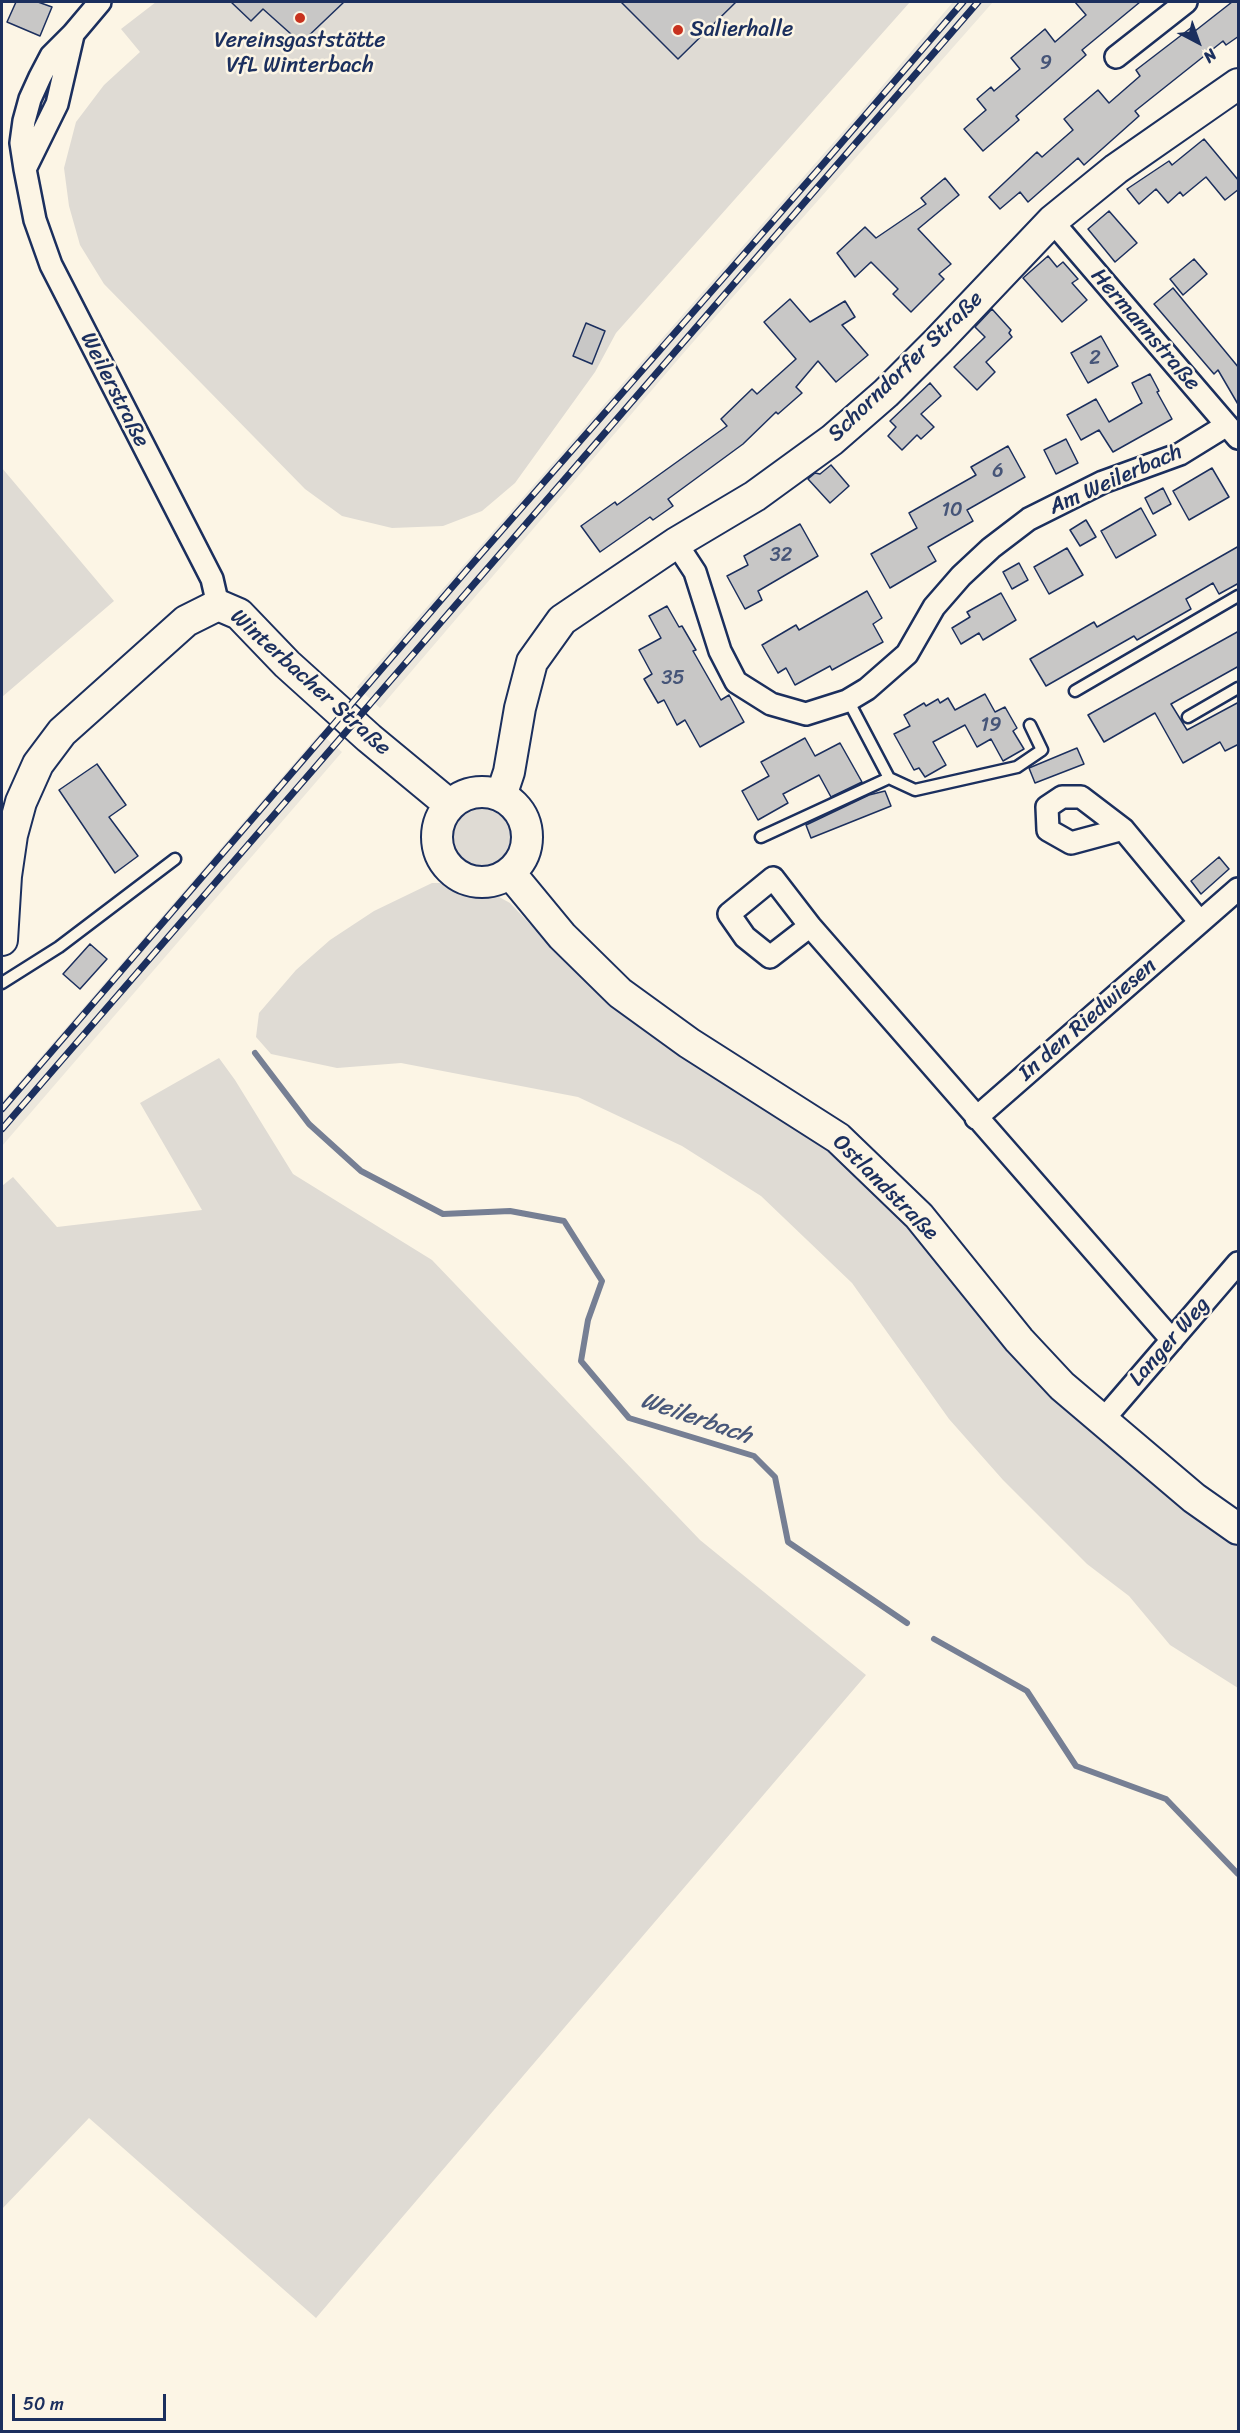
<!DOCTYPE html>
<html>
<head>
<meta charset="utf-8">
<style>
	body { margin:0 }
	#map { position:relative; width:1240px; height:2433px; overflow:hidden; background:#fcf5e5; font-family:Sriracha,sans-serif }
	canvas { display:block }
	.frame { position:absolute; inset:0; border:3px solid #1b2f5e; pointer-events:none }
	.north { position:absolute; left:1168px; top:12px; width:60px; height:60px; -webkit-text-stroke:4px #fcf5e5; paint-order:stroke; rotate:139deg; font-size:16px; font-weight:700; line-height:24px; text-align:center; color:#1b2f5e }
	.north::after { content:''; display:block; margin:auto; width:21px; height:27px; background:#1b2f5e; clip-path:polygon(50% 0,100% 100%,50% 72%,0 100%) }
	.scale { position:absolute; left:12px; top:2394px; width:154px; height:27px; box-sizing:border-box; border:3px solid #1b2f5e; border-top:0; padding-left:8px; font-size:18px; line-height:21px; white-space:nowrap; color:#1b2f5e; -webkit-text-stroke:4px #fcf5e5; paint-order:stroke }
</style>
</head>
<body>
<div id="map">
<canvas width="1240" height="2433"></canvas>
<div class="frame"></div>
<div class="north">N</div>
<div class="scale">50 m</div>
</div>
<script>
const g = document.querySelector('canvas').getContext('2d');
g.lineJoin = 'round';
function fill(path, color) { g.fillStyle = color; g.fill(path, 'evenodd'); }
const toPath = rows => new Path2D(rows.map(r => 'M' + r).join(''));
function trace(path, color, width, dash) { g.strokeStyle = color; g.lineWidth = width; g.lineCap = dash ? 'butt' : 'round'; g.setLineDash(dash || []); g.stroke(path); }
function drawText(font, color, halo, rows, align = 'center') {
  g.font = font + ' Sriracha,sans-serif'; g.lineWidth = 5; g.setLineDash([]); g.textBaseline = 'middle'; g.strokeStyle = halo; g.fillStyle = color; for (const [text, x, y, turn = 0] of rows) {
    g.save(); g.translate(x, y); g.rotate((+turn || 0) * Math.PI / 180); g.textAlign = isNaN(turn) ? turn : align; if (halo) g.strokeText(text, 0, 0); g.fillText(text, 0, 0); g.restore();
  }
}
const built = toPath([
	[953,2,993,2,687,349,380,708,357,687,862,110],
	[320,733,342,752,2,1146,2,1102]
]);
const green = toPath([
	[156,2,910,2,616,333,595,372,515,483,482,511,443,526,392,528,342,516,305,489,104,284,80,245,69,206,64,168,76,122,104,85,140,52,121,29],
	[2,468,114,601,2,697],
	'451 838a32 32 0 1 1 64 0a32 32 0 1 1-64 0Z',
	[432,883,444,883,480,896,499,897,510,903,564,960,624,1013,795,1122,866,1180,1169,1495,1238,1545,1238,1688,1170,1645,1129,1596,1087,1564,1003,1480,949,1419,852,1283,761,1196,682,1146,578,1097,401,1063,337,1068,271,1054,256,1037,259,1013,296,970,330,940,374,911],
	[219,1058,235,1080,293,1174,432,1260,700,1540,866,1675,316,2318,89,2118,2,2209,2,1186,13,1177,57,1227,202,1210,140,1103]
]);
const stream = toPath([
	[255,1053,309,1124,361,1171,443,1214,510,1211,564,1221,602,1281,588,1320,581,1361,629,1418,754,1456,775,1477,788,1542,907,1623],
	[934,1639,1027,1691,1076,1766,1166,1799,1238,1874]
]);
const building = toPath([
	[16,2,38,2,52,7,40,36,7,22,16,2],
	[231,2,344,2,301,43,263,9,251,21,231,2],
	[621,2,736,2,678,59,621,2],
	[1075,2,1140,2,1082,50,1086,55,1016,116,1019,120,983,151,964,129,986,110,977,99,991,87,994,91,1020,69,1011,58,1045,29,1055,42,1086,15,1075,2],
	[1232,2,1239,2,1239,36,1226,45,1223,41,1135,111,1139,116,1084,165,1078,158,1028,202,1020,192,1000,209,989,197,1037,152,1042,157,1073,130,1064,119,1098,90,1109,103,1140,76,1136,70,1192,27,1195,31,1232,2],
	[1204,139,1239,181,1239,189,1225,200,1206,177,1183,196,1180,192,1168,203,1156,189,1139,204,1127,189,1169,161,1172,165,1204,139],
	[945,178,959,195,918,229,951,264,939,274,944,279,911,312,893,294,898,289,871,262,855,277,837,253,865,227,876,238,926,204,921,198,945,178],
	[1109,211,1137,243,1115,262,1088,229,1109,211],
	[1048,256,1057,267,1063,262,1078,279,1072,283,1087,300,1062,322,1023,278,1048,256],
	[1194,259,1207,274,1183,295,1170,279,1194,259],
	[1173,288,1239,368,1239,406,1218,370,1214,374,1154,304,1173,288],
	[790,299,810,322,845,301,855,317,842,325,868,355,836,382,818,361,796,387,802,393,778,414,776,412,743,444,668,499,673,506,653,520,650,517,600,552,581,526,615,502,617,505,727,426,721,419,752,389,757,394,796,359,764,322,790,299],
	[992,309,1011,330,1009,333,1012,337,986,362,995,372,977,390,954,367,985,337,975,327,992,309],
	[586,323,605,331,592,364,573,356,586,323],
	[1101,336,1118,366,1088,383,1071,353,1101,336],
	[1150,374,1159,391,1157,392,1172,419,1113,452,1099,430,1081,440,1067,415,1096,399,1109,422,1142,403,1132,383,1150,374],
	[930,383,941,396,921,414,934,427,921,439,917,435,902,450,888,436,896,427,890,421,930,383],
	[1066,439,1078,463,1056,474,1044,450,1066,439],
	[1008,446,1025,477,967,510,973,521,928,547,936,561,890,588,871,554,917,528,909,513,976,475,971,467,1008,446],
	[831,465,849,486,830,503,808,479,815,473,820,474,831,465],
	[1212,468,1229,497,1189,520,1173,491,1212,468],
	[1163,488,1171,504,1153,514,1145,498,1163,488],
	[1141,508,1156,535,1116,558,1101,531,1141,508],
	[1086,520,1096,537,1080,546,1070,530,1086,520],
	[800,524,818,556,758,591,762,600,745,609,727,576,748,565,744,556,800,524],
	[1239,546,1239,583,1219,594,1213,583,1186,599,1191,609,1137,640,1134,636,1046,686,1030,659,1094,622,1097,627,1239,546],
	[1067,548,1083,575,1049,594,1034,567,1067,548],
	[1019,563,1028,580,1012,589,1003,572,1019,563],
	[867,591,882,618,873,624,883,642,832,670,830,666,795,685,786,668,778,673,762,645,796,625,799,630,867,591],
	[1001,593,1016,620,983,640,979,633,961,644,952,628,970,617,967,612,1001,593],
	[667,606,679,627,682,626,696,650,693,651,721,700,729,695,744,722,700,747,685,720,677,725,664,700,658,703,644,679,652,674,639,650,661,638,649,616,667,606],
	[1239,631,1239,666,1171,704,1187,730,1239,702,1239,744,1225,751,1220,742,1183,763,1155,713,1104,742,1088,715,1239,631],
	[985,694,995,712,1005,707,1017,728,1013,731,1024,749,1003,761,991,739,977,747,965,725,933,742,946,765,925,777,919,768,914,770,894,734,910,726,904,715,924,703,926,706,938,699,940,703,948,698,955,710,985,694],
	[805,738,815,756,840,743,862,782,831,797,819,775,783,794,788,803,758,820,742,791,769,776,761,762,805,738],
	[1077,748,1084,764,1035,783,1029,768,1077,748],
	[97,764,126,805,109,817,138,856,115,873,59,790,97,764],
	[885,791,891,806,811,838,806,825,869,795,885,791],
	[1219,857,1229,869,1201,894,1191,881,1219,857],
	[90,944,107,959,80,989,63,974,90,944]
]);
const lane = toPath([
	[1075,691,1238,596],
	[848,700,889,778,915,790,1017,767,1042,750,1030,725],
	[1188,717,1238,688],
	[761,837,889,778],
	[2,983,59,947,175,859]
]);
const street = toPath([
	[100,2,73,34,51,56,40,77,30,99,24,121,21,143,25,169,35,220,51,265,212,579,218,605],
	[1116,57,1186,2],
	[25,169,57,104,73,35],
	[1052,221,1238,438],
	[676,543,695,572,720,651,736,682,771,704,806,714,847,701,867,689,907,654,934,607,961,576,991,548,1029,519,1103,482,1180,454,1227,425],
	[1123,829,1071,843,1048,830,1047,807,1062,797,1081,797,1123,829,1200,922],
	[810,926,770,957,745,937,729,914,773,878,810,926,1172,1340],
	[976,1118,1238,889],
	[1102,1421,1238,1263]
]);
const secondary = toPath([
	'437 837a45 45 0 1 1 90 0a45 45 0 1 1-90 0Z',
	[501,796,509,772,520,708,532,662,562,620,676,543,755,496,832,440,886,393,938,341,1052,221,1116,169,1238,84],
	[510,873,562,936,620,993,689,1043,838,1138,919,1216,1019,1340,1062,1386,1194,1498,1238,1529],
	[2,940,6,876,12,835,21,802,38,764,62,732,186,621,218,605,239,614,287,664,369,738,450,805]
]);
const rail = toPath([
	[2,1109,466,571,824,163,963,2],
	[2,1129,978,2]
]);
const markers = [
	[300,18,6,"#c8321e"],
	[678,30,6,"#c8321e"]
];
const numberNames = [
	["9",1046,64],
	["2",1095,359],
	["6",998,472],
	["10",952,511],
	["32",781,556],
	["35",673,679],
	["19",991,726]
];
const poiNames = [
	["Salierhalle",690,30],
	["Vereinsgaststätte",300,41,"center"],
	["VfL Winterbach",300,66,"center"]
];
const streetNames = [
	["Hermannstraße",1145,330,49],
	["Schorndorfer Straße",906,367,-44],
	["Weilerstraße",114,390,63],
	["Am Weilerbach",1116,480,-24],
	["Winterbacher Straße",310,683,42],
	["In den Riedwiesen",1088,1020,-41],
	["Ostlandstraße",885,1188,45],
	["Langer Weg",1170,1342,-49]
];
const waterNames = [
	["Weilerbach",696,1419,19]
];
fill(built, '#ece7dc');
fill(green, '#dfdbd4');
trace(stream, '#767f94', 6);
fill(building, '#c8c7c6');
trace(building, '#1b2f5e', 1.5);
trace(lane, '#1b2f5e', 15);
trace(street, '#1b2f5e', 26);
trace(secondary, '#1b2f5e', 34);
trace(lane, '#fcf5e5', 10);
trace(street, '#fcf5e5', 21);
trace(secondary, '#fcf5e5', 30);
trace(rail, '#1b2f5e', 7);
trace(rail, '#fcf5e5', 4.5, [14]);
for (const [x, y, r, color] of markers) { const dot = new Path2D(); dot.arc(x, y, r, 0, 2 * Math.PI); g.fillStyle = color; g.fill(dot); trace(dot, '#fcf5e5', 2); }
drawText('20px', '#465578', null, numberNames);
drawText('22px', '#1b2f5e', '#fcf5e5', poiNames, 'left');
drawText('22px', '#1b2f5e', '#fcf5e5', streetNames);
drawText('italic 24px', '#485779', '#fcf5e5', waterNames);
</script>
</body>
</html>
